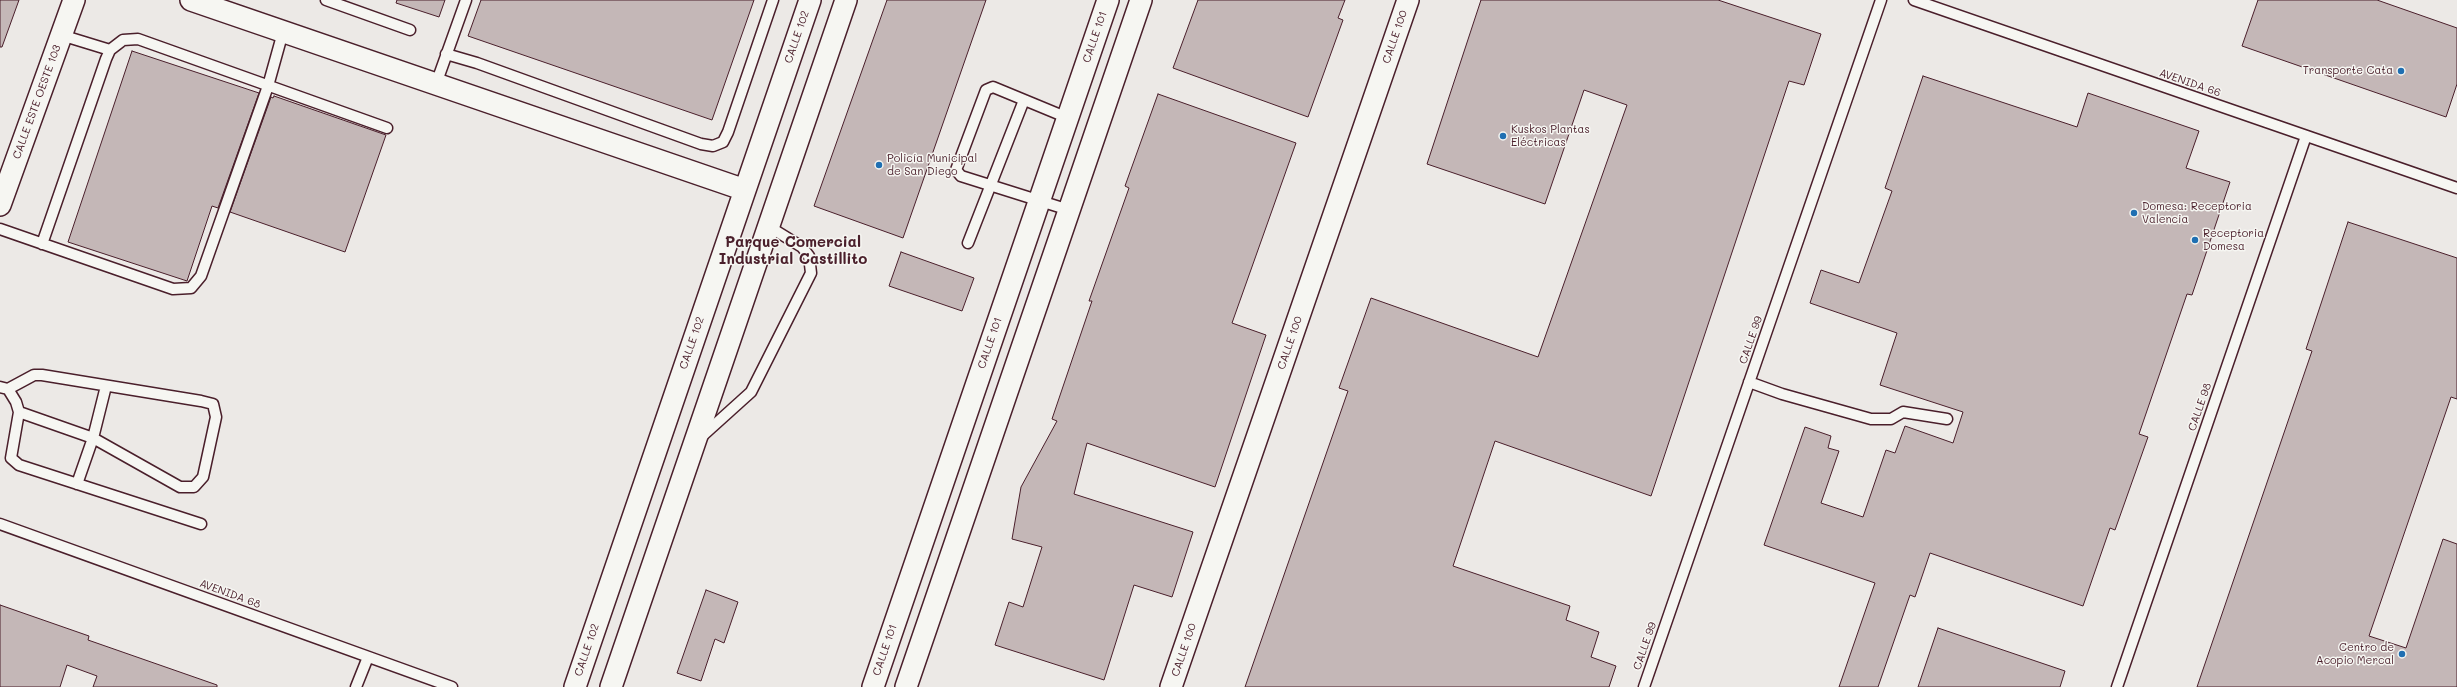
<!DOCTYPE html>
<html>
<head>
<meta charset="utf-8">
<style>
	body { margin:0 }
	canvas { display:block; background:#ece9e6 }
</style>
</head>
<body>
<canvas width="2457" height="687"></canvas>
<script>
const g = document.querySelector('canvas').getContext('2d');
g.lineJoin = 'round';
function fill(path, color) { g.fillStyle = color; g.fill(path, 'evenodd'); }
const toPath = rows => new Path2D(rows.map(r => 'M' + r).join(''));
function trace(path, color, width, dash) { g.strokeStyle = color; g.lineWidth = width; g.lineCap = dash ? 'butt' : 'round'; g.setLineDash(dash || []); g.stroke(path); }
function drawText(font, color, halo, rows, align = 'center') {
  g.font = font + ' Mali,sans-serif'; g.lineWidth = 3; g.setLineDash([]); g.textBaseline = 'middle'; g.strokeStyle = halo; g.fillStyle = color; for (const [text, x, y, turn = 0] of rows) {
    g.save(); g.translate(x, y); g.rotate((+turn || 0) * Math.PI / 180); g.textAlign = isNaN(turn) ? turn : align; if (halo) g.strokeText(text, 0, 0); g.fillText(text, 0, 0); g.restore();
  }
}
const building = toPath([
	[0,0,19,0,2,47,0,47,0,0],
	[397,0,445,0,439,17,396,3,397,0],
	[481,0,754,0,712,120,468,36,481,0],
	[887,0,986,0,903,238,814,206,887,0],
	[1198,0,1345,0,1338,18,1343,20,1308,117,1173,68,1198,0],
	[1481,0,1718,0,1821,34,1804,85,1789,81,1651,496,1495,441,1453,566,1570,606,1566,620,1599,632,1591,657,1616,666,1609,687,1245,687,1348,391,1339,388,1371,298,1538,357,1627,105,1584,90,1545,204,1427,164,1481,0],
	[2258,0,2377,0,2457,28,2457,84,2446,117,2242,46,2258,0],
	[132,51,259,93,218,208,212,206,187,281,68,242,132,51],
	[1923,76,2077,127,2088,93,2199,131,2186,168,2230,182,2192,295,2187,294,2139,434,2148,437,2115,530,2110,528,2083,606,1930,553,1915,597,1910,595,1878,687,1839,687,1875,583,1764,545,1805,427,1831,436,1828,448,1839,451,1821,503,1863,517,1886,450,1895,453,1905,426,1953,443,1963,412,1880,385,1897,333,1810,303,1821,270,1859,283,1892,191,1885,188,1923,76],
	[1158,94,1296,143,1232,323,1266,335,1215,487,1087,443,1074,494,1193,532,1172,597,1134,585,1104,680,995,645,1009,602,1023,607,1042,547,1012,539,1021,487,1057,421,1052,419,1092,301,1089,301,1129,188,1125,186,1158,94],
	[274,96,386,135,345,252,230,212,271,97,273,98,274,96],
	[2348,222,2457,258,2457,399,2451,397,2369,636,2406,648,2443,539,2457,544,2457,687,2197,687,2312,351,2306,349,2348,222],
	[901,252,974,278,962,311,889,286,901,252],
	[706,590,738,602,724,643,715,639,701,681,677,673,706,590],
	[0,605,89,636,88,640,217,685,217,687,93,687,97,676,67,665,60,687,0,687,0,605],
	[1938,628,2065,671,2060,687,1918,687,1938,628]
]);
const service = toPath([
	[326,0,410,30],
	[1914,0,2457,188],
	[61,35,110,50],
	[446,54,477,63,701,144,713,146,723,142,728,132,773,0],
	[436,84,466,0],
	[1068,118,993,87,986,90,956,170,961,176,1069,210],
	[0,229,173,289,191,288,201,276,268,86,283,32],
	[968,243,1024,100],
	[42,244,106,59,110,50,123,40,138,39,387,128],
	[1749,382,1782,394,1871,419,1891,419,1903,412,1947,419],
	[0,387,8,389,34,375,42,375,201,401,213,404,216,417,203,477,194,487,180,487,93,438,19,412],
	[8,389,16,402,19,412,11,458,19,465,201,524],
	[700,438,751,392,811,273,809,256,802,247,768,226],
	[77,484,93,438,106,386],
	[0,524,452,687],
	[356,687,368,657],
	[1644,687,1881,0],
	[2117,687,2306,136]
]);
const minor = toPath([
	[191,0,745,190],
	[0,205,74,0],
	[575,687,810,0],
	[611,687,846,0],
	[873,687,1108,0],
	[906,687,1141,0],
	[1171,687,1408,0]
]);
const markers = [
	[2401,71,4,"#1f6fb2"],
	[1503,136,4,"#1f6fb2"],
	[879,165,4,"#1f6fb2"],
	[2134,213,4,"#1f6fb2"],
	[2195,240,4,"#1f6fb2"],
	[2402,654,4,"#1f6fb2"]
];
const streetNames = [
	["CALLE 102",797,37,-71],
	["CALLE 101",1095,37,-71],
	["CALLE 100",1395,37,-71],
	["AVENIDA 66",2190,83,19],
	["CALLE ESTE OESTE 103",37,102,-70],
	["CALLE 99",1751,340,-71],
	["CALLE 102",692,343,-71],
	["CALLE 101",990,343,-71],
	["CALLE 100",1290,343,-71],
	["CALLE 98",2200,407,-71],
	["AVENIDA 68",230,594,20],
	["CALLE 99",1645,646,-71],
	["CALLE 102",587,650,-71],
	["CALLE 101",885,650,-71],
	["CALLE 100",1184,650,-71]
];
const poiNames = [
	["Transporte Cata",2393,71,"right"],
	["Kuskos Plantas",1511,130],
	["Eléctricas",1511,143],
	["Policía Municipal",887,159],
	["de San Diego",887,172],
	["Domesa: Receptoria",2142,207],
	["Valencia",2142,220],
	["Receptoria",2203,234],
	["Domesa",2203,247],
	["Centro de",2394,648,"right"],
	["Acopio Mercal",2394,661,"right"]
];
const districtNames = [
	["Parque Comercial",793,242],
	["Industrial Castillito",793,259]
];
fill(building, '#c4b7b7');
trace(building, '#4a1f2b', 1);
trace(service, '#4a1f2b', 13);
trace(minor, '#4a1f2b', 24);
trace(service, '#f6f6f2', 10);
trace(minor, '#f6f6f2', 21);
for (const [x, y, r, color] of markers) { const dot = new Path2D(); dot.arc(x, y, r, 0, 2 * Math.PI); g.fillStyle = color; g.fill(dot); trace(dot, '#f6f6f2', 1.5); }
drawText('11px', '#4a1f2b', '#f6f6f2', streetNames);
drawText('11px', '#4a1f2b', '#f6f6f2', poiNames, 'left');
drawText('bold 15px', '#4a1f2b', '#f6f6f2', districtNames);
</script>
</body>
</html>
